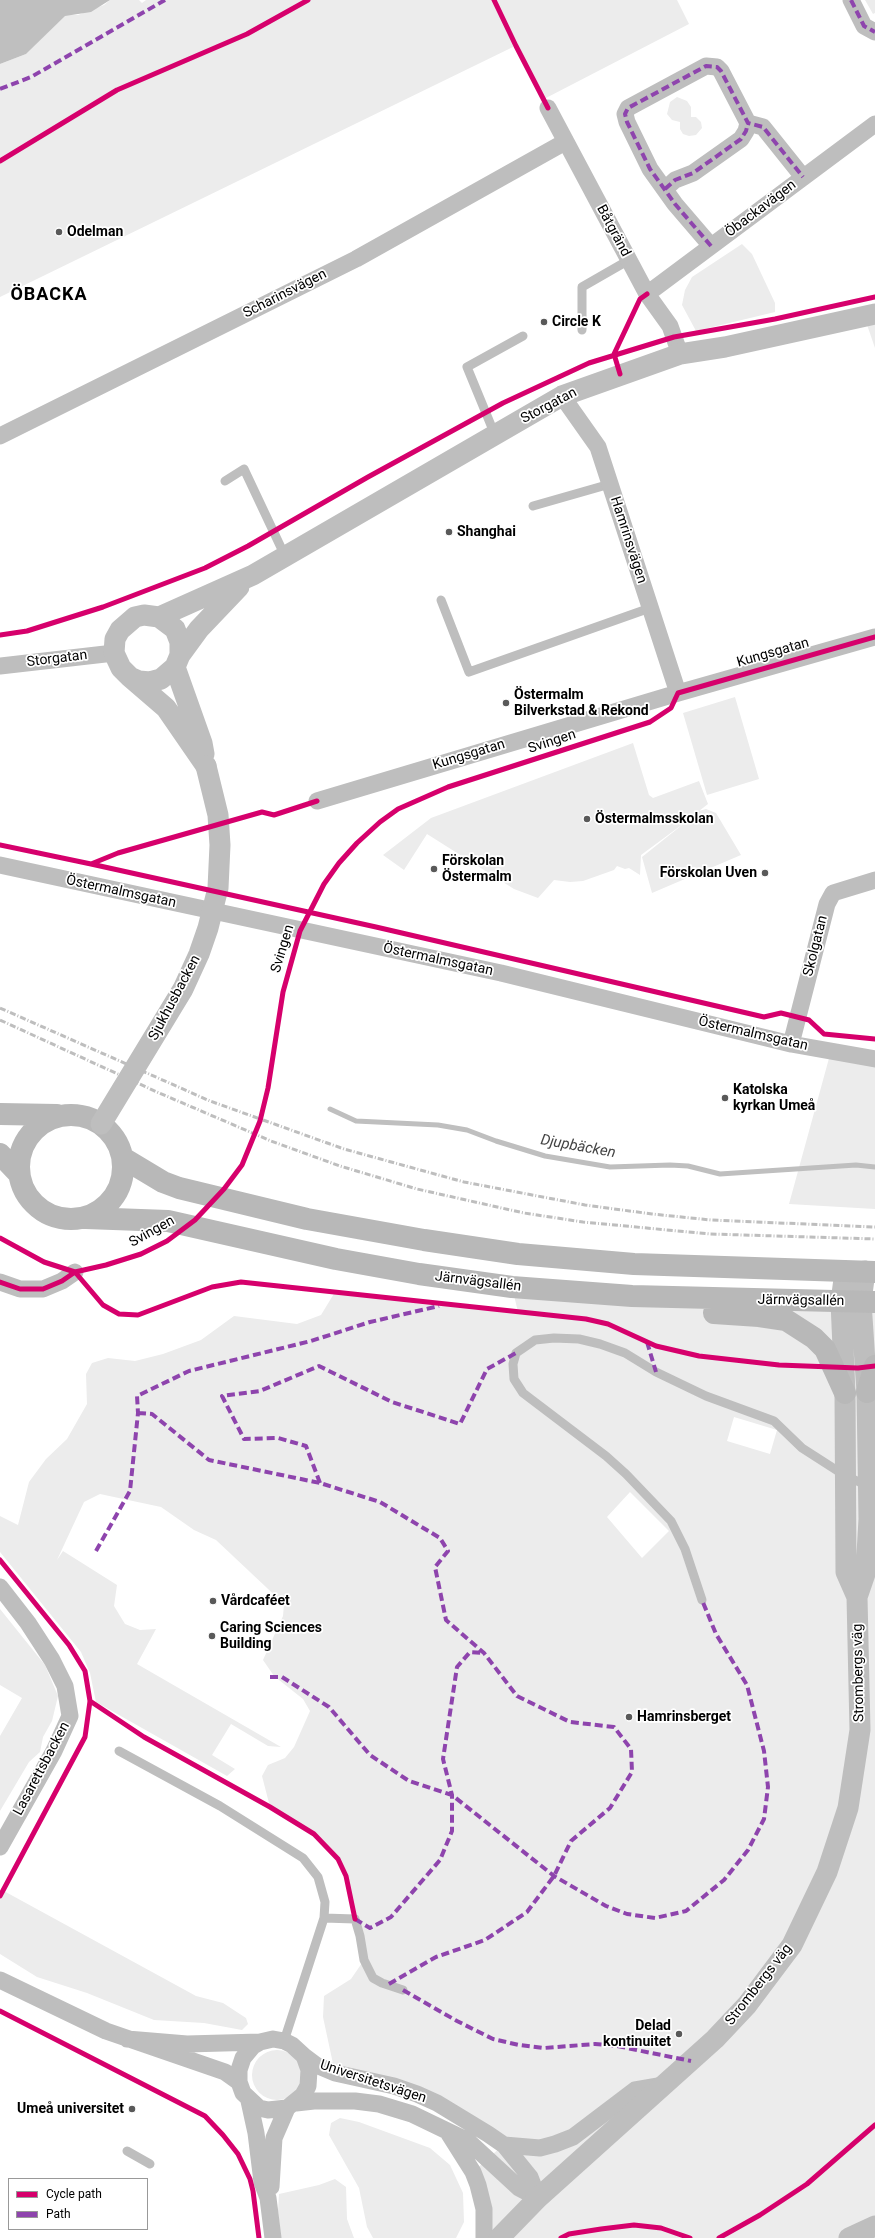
<!DOCTYPE html>
<html>
<head>
<meta charset="utf-8">
<style>
	body { margin:0 }
	#map { position:relative; width:875px; height:2238px; overflow:hidden; background:#fff; font-family:Roboto,sans-serif }
	canvas { display:block }
	.legend { position:absolute; left:8px; top:2178px; width:140px; height:52px; box-sizing:border-box; background:#fff; border:1px solid #999; margin:0; padding:5px 7px; list-style:none; font-size:12px; color:#000 }
	.legend li { display:flex; align-items:center; gap:8px; height:20px }
	.legend b { width:20px; border:1px solid #999 }
</style>
</head>
<body>
<div id="map">
<canvas width="875" height="2238"></canvas>
<ul class="legend">
<li><b style="height:5px;background:#d6006c"></b>Cycle path</li>
<li><b style="height:5px;background:#8e44ad"></b>Path</li>
</ul>
</div>
<script>
const g = document.querySelector('canvas').getContext('2d');
g.lineJoin = 'round';
function fill(path, color) { g.fillStyle = color; g.fill(path, 'evenodd'); }
const toPath = rows => new Path2D(rows.map(r => 'M' + r).join(''));
function trace(path, color, width, dash) { g.strokeStyle = color; g.lineWidth = width; g.lineCap = dash ? 'butt' : 'round'; g.setLineDash(dash || []); g.stroke(path); }
function drawText(font, color, halo, rows, align = 'center') {
  g.font = font + ' Roboto,sans-serif'; g.lineWidth = 3.5; g.setLineDash([]); g.textBaseline = 'middle'; g.strokeStyle = halo; g.fillStyle = color; for (const [text, x, y, turn = 0] of rows) {
    g.save(); g.translate(x, y); g.rotate((+turn || 0) * Math.PI / 180); g.textAlign = isNaN(turn) ? turn : align; if (halo) g.strokeText(text, 0, 0); g.fillText(text, 0, 0); g.restore();
  }
}
const green = toPath([
	[110,0,139,0,142,3,146,0,677,0,689,24,544,99,515,46,0,297,0,64,26,54,65,15,78,15,104,5],
	[865,0,875,0,875,13,873,14],
	[677,97,687,101,691,107,691,117,696,117,701,122,702,128,696,135,689,136,683,134,680,129,680,122,672,120,667,114,670,102],
	[742,244,752,254,775,303,775,312,696,331,682,305,685,290,692,277],
	[875,314,875,348,864,316],
	[735,697,759,779,707,795,683,713],
	[633,743,649,795,653,798,699,781,708,804,699,811,706,809,716,813,741,855,652,893,642,857,687,821,641,855,640,875,629,868,625,869,617,866,614,870,583,881,570,882,554,880,538,898,514,889,427,834,404,870,383,855,431,818],
	[831,1051,875,1059,875,1209,789,1204],
	[512,1287,875,1302,875,2226,849,2238,484,2238,473,2172,503,2145,452,2112,335,2073,323,2017,324,1996,351,1979,364,1960,346,1876,338,1859,327,1846,314,1834,270,1807,262,1776,268,1765,285,1758,294,1747,310,1711,303,1699,274,1676,263,1660,283,1616,284,1604,216,1540,194,1530,161,1507,100,1494,84,1502,57,1560,63,1551,117,1585,114,1606,125,1624,140,1630,156,1629,137,1664,281,1747,268,1746,231,1724,212,1755,235,1769,227,1776,96,1702,90,1673,81,1652,0,1552,0,1516,18,1525,29,1482,46,1459,67,1439,87,1404,86,1374,92,1363,108,1358,135,1361,163,1354,201,1340,234,1316,297,1324,321,1315,335,1292,518,1312],
	[734,1417,777,1430,770,1454,727,1441],
	[630,1492,669,1531,642,1558,607,1517],
	[0,1609,45,1665,58,1696,52,1721,43,1737,40,1752,29,1762,0,1811,0,1736,22,1698,0,1685],
	[2,1890,196,1996,223,2003,246,2018,248,2024,242,2030,204,2023,154,2020,87,1993,37,1977,0,1954,0,1896],
	'252 2075a25 25 0 1 1 50 0a25 25 0 1 1-50 0Z',
	[340,2118,359,2122,430,2148,450,2165,463,2193,464,2222,456,2238,373,2238,367,2227,359,2188,329,2135,331,2123],
	[335,2179,346,2187,347,2219,354,2238,281,2238,278,2211,279,2194,319,2185]
]);
const water = toPath([
	[0,0,110,0,91,12,65,16,26,54,0,64]
]);
const stream = toPath([
	[330,1109,356,1121,438,1125,467,1130,496,1141,545,1156,610,1167,670,1165,688,1166,720,1174,856,1165,875,1167]
]);
const service = toPath([
	[582,330,582,287,629,260],
	[495,435,467,367,523,336],
	[225,481,244,469,285,556],
	[533,506,610,484],
	[441,600,469,672,650,608],
	[702,1600,685,1549,671,1521,626,1474,606,1456,523,1393,514,1379,513,1364,516,1353,535,1340,554,1338,579,1339,600,1344,625,1353,656,1372,706,1396,774,1421,802,1448,844,1475,868,1486],
	[119,1751,220,1806,303,1858,318,1877,325,1902,324,1918,284,2041],
	[324,1918,355,1919,360,1936,364,1960,373,1978,382,1983,403,1990],
	[127,2151,150,2164]
]);
const minor = toPath([
	[851,0,864,26,875,32],
	[548,108,647,294,670,326,680,354],
	[665,189,675,180,693,173,741,139,746,131,748,123],
	[711,246,675,204,650,169,627,122,625,114,628,108,706,66,717,67,721,71,748,123,763,127,803,177],
	[647,294,875,124],
	[562,396,598,447,678,693],
	[0,436,356,259,565,142],
	[0,666,114,653],
	[317,801,678,693,875,637],
	[0,865,501,973,791,1044,875,1059],
	[791,1044,827,904,833,893,875,880],
	[0,1282,20,1289,43,1289,62,1281,75,1272],
	[0,1587,28,1623,52,1660,65,1686,70,1716,54,1751,0,1847],
	[0,1980,106,2031,225,2072,239,2082],
	[127,2039,187,2044,260,2042,273,2039,284,2041,292,2045,304,2056,309,2070,308,2086,303,2095,287,2108,268,2110,259,2108,243,2093,239,2082,239,2070,243,2058,253,2046,260,2042],
	[304,2056,316,2065,335,2073,394,2086,417,2094,437,2103,488,2134,504,2145,530,2177,538,2198],
	[249,2101,256,2133,262,2182,268,2198,273,2238],
	[296,2103,314,2101,355,2101,379,2104,412,2114,468,2141,519,2188,538,2198],
	[449,2134,473,2172,478,2185,484,2209,484,2238],
	[504,2145,540,2148,555,2144,573,2137,635,2090,664,2085],
	[271,2187,274,2138,287,2108]
]);
const tertiary = toPath([
	[159,617,253,575,562,396,680,354,725,347,875,314],
	[180,655,180,642,175,629,159,617,144,615,135,617,120,630,115,639,114,653,121,668,130,677,139,681,150,682,161,679,175,667,180,655,199,629,239,587],
	[175,667,202,743,204,754],
	[130,677,166,708,206,766],
	[845,1271,841,1302,845,1393,846,1572,857,1597],
	[499,2238,538,2198,715,2039,747,2005,792,1945,827,1872,848,1808,860,1730,857,1597,866,1571,869,1519,867,1392,861,1302,865,1271],
	[849,2238,875,2226]
]);
const secondary = toPath([
	[0,1114,57,1115],
	'19 1167a52 52 0 1 1 104 0a52 52 0 1 1-104 0Z',
	[0,1154,18,1173],
	[123,1158,163,1182,179,1188,307,1219,424,1240,518,1254,634,1264,875,1272],
	[86,1218,168,1221,336,1259,419,1274,512,1287,632,1296,875,1302],
	[714,1313,759,1316,786,1320,814,1338,825,1349,845,1393],
	[867,1392,875,1366]
]);
const rail = toPath([
	[0,1008,210,1101,344,1149,464,1182,585,1205,652,1214,711,1220,875,1227],
	[0,1020,157,1092,271,1141,340,1166,417,1189,524,1213,583,1222,710,1234,875,1239]
]);
const tertiaryBridge = toPath([
	[101,1124,183,989,199,954,208,928,218,888,220,845,218,815,206,766]
]);
const quiet = toPath([
	[851,0,864,26,875,32],
	[0,89,31,77,165,0],
	[665,189,675,180,693,173,741,139,746,131,748,123],
	[711,246,675,204,650,169,627,122,625,114,628,108,706,66,717,67,721,71,748,123,763,127,803,177],
	[647,1342,656,1372],
	[138,1413,152,1414,209,1460,320,1483,380,1502,440,1538,448,1551,435,1567,446,1620,484,1653,517,1696,570,1722,614,1727,631,1749,632,1772,610,1808,571,1841,554,1876,527,1912,485,1940,436,1957,387,1985],
	[320,1483,306,1446,278,1438,244,1439,222,1396,260,1391,319,1366,392,1402,460,1424,487,1369,516,1353],
	[96,1551,130,1491,138,1413,137,1396,189,1371,311,1341,370,1322,439,1306],
	[270,1677,282,1677,329,1707,370,1755,409,1781,452,1795,554,1876,606,1906,627,1914,655,1918,686,1911,724,1880,748,1850,764,1819,768,1787,764,1751,747,1685,716,1634,702,1600],
	[355,1919,370,1928,391,1917,440,1860,452,1831,452,1795,443,1759,457,1667,470,1652,484,1653],
	[403,1990,457,2021,493,2039,519,2045,544,2048,595,2044,617,2046,691,2061]
]);
const cycleway = toPath([
	[494,0,516,46,548,108],
	[0,161,117,90,247,34,308,0],
	[620,374,614,354,640,299,647,294],
	[0,635,27,631,103,607,205,568,248,546,368,477,503,403,589,363,674,337,775,319,875,297],
	[0,845,91,864,118,853,262,812,274,815,317,801],
	[91,864,376,927,764,1017,781,1013,809,1020,824,1034,875,1039],
	[0,1238,44,1262,75,1272,103,1305,119,1314,138,1315,212,1287,241,1282,586,1319,608,1324,656,1346,699,1356,779,1365,858,1368,875,1366],
	[0,1282,20,1289,43,1289,62,1281,75,1272,106,1265,141,1254,167,1241,195,1220,224,1189,242,1165,260,1121,268,1088,283,992,300,931,324,884,339,863,357,843,380,822,398,809,448,787,650,722,671,708,678,693,875,637],
	[0,1560,69,1645,85,1671,90,1701,85,1737,0,1896],
	[90,1701,144,1737,270,1807,314,1834,338,1859,346,1876,355,1919],
	[0,2011,205,2116,223,2135,238,2154,250,2179,253,2191,259,2238],
	[561,2238,569,2234,601,2229,634,2225,661,2228,690,2238],
	[719,2238,760,2215,807,2184,875,2125]
]);
const markers = [
	[59,232,4,"#595959"],
	[544,322,4,"#595959"],
	[449,532,4,"#595959"],
	[506,703,4,"#595959"],
	[587,819,4,"#595959"],
	[434,869,4,"#595959"],
	[765,873,4,"#595959"],
	[725,1098,4,"#595959"],
	[213,1601,4,"#595959"],
	[212,1636,4,"#595959"],
	[629,1717,4,"#595959"],
	[679,2034,4,"#595959"],
	[132,2109,4,"#595959"]
];
const streetNames = [
	["Öbackavägen",761,209,-37],
	["Båtgränd",613,231,62],
	["Scharinsvägen",285,294,-27],
	["Storgatan",549,406,-28],
	["Hamrinsvägen",628,540,72],
	["Kungsgatan",773,653,-16],
	["Storgatan",57,659,-7],
	["Svingen",552,742,-18],
	["Kungsgatan",469,755,-17],
	["Östermalmsgatan",121,892,12],
	["Skolgatan",816,946,-76],
	["Svingen",283,949,-73],
	["Östermalmsgatan",438,960,12],
	["Sjukhusbacken",175,998,-62],
	["Östermalmsgatan",753,1034,13],
	["Svingen",152,1232,-29],
	["Järnvägsallén",478,1282,7],
	["Järnvägsallén",801,1301,1],
	["Strombergs väg",859,1673,-91],
	["Lasarettsbacken",42,1769,-62],
	["Strombergs väg",759,1985,-52],
	["Universitetsvägen",373,2082,18]
];
const poiNames = [
	["Odelman",67,232],
	["Circle K",552,322],
	["Shanghai",457,532],
	["Östermalm",514,695],
	["Bilverkstad & Rekond",514,711],
	["Östermalmsskolan",595,819],
	["Förskolan",442,861],
	["Östermalm",442,877],
	["Förskolan Uven",757,873,"right"],
	["Katolska",733,1090],
	["kyrkan Umeå",733,1106],
	["Vårdcaféet",221,1601],
	["Caring Sciences",220,1628],
	["Building",220,1644],
	["Hamrinsberget",637,1717],
	["Delad",671,2026,"right"],
	["kontinuitet",671,2042,"right"],
	["Umeå universitet",124,2109,"right"]
];
const waterNames = [
	["Djupbäcken",578,1147,10]
];
const districtNames = [
	["ÖBACKA",49,295]
];
fill(green, '#ececec');
fill(water, '#bfbfbf');
trace(stream, '#bfbfbf', 5);
trace(service, '#bebebe', 9);
trace(minor, '#bebebe', 17);
trace(tertiary, '#bebebe', 21);
trace(secondary, '#b8b8b8', 22);
trace(rail, '#bebebe', 3, [6, 2, 1, 2]);
trace(tertiaryBridge, '#bebebe', 21);
trace(quiet, '#8e44ad', 4, [8, 4]);
trace(cycleway, '#d6006c', 5);
for (const [x, y, r, color] of markers) { const dot = new Path2D(); dot.arc(x, y, r, 0, 2 * Math.PI); g.fillStyle = color; g.fill(dot); trace(dot, '#fff', 1.5); }
drawText('14px', '#000', '#fff', streetNames);
drawText('bold 14px', '#000', '#fff', poiNames, 'left');
drawText('italic 15px', '#444', '#fff', waterNames);
g.letterSpacing = '1px';
drawText('bold 18px', '#000', '#fff', districtNames);
g.letterSpacing = '0px';
</script>
</body>
</html>
